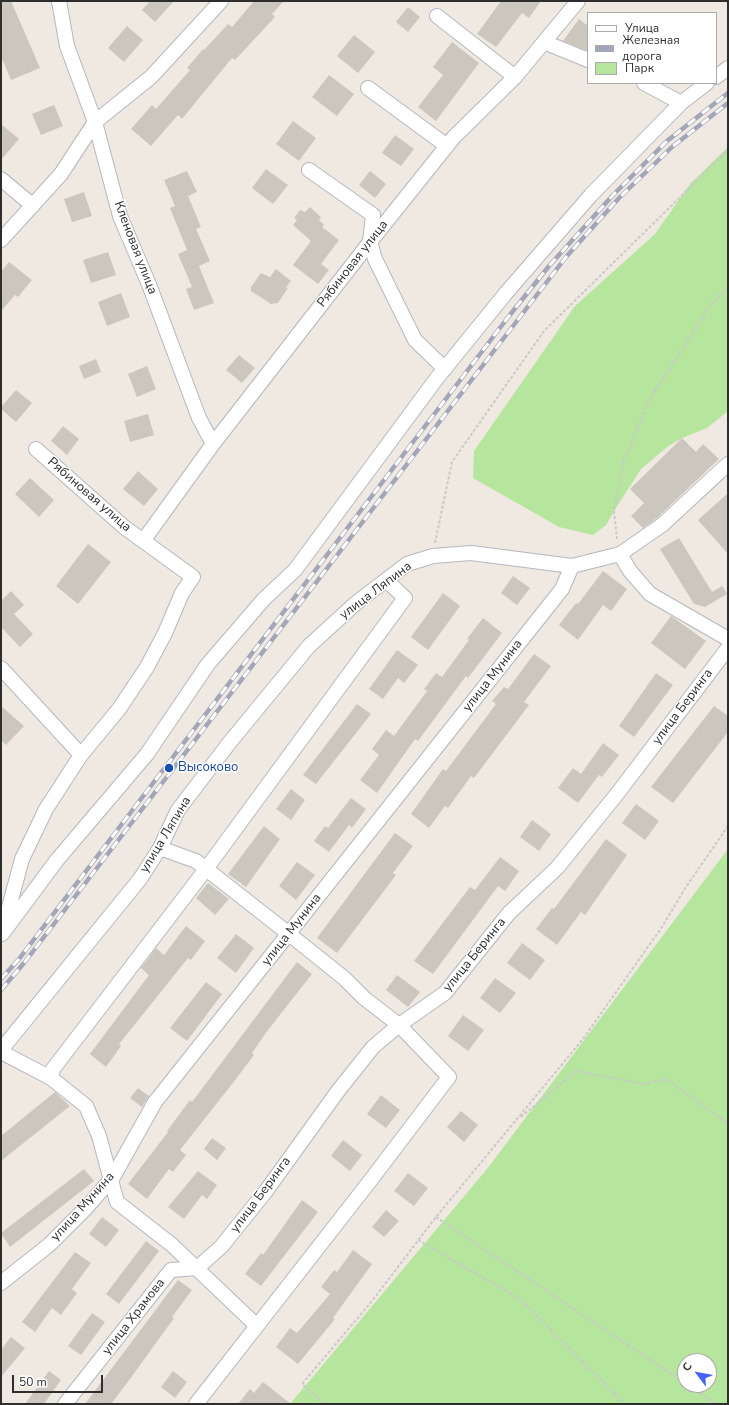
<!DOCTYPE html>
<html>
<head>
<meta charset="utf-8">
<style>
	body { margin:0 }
	#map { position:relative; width:729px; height:1405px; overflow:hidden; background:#efe9e1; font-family:"Nunito Sans",sans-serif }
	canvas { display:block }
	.frame { position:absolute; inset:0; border:2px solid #2e2e2e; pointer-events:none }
	.legend { position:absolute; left:587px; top:12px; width:130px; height:72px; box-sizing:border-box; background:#fff; border:1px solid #ababab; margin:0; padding:5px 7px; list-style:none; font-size:12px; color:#2e2e2e }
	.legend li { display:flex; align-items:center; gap:8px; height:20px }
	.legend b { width:20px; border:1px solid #ababab }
	.north { position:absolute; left:677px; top:1353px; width:40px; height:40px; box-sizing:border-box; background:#fff; border:1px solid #ababab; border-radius:50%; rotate:302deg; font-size:11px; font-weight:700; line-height:16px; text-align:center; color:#2e2e2e }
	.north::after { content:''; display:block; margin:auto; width:14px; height:18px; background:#4264fb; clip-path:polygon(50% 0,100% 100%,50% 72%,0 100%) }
	.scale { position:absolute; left:12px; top:1375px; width:91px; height:18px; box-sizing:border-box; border:2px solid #2e2e2e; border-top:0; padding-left:5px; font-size:12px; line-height:14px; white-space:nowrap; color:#2e2e2e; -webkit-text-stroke:3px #fff; paint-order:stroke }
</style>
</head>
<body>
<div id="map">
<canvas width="729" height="1405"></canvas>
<div class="frame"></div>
<ul class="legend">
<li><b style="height:5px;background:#fff"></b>Улица</li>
<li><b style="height:5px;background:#a3a6b8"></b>Железная дорога</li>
<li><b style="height:11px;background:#b6e59e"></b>Парк</li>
</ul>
<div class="north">С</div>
<div class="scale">50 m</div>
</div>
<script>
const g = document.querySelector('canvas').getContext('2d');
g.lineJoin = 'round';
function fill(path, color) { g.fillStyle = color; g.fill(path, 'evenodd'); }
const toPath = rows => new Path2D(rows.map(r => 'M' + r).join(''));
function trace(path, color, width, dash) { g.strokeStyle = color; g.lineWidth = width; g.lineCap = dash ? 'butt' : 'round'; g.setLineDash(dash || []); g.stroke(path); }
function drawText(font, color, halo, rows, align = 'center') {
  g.font = font + ' "Nunito Sans",sans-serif'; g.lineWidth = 3; g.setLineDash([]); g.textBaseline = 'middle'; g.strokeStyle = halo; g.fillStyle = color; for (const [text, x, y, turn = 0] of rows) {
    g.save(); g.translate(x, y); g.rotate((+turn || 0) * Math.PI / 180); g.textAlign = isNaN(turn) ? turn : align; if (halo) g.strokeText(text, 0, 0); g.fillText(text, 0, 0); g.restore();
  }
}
const green = toPath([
	[728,147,728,411,707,428,682,438,667,447,641,469,614,511,606,525,593,535,559,527,473,478,474,451,575,306,655,234,690,184],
	[728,849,728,1404,290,1404,487,1169],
	[685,1361,709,1361,709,1385,685,1385]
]);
const building = toPath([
	[1,1,11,1,40,68,11,80,1,56],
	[150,1,174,1,155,22,142,10],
	[254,1,284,1,272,14,275,17,235,60,232,58,182,119,178,115,151,146,131,129,152,105,156,109,190,70,187,68,203,49,204,50,228,24,232,27],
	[501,1,541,1,529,18,522,13,496,47,477,34],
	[408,7,420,17,408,32,396,22],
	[579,19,588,26,588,51,563,41],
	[127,26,143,40,124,62,108,48],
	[354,35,375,52,358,73,337,56],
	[452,42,479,63,436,121,418,107,443,75,433,67],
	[329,75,354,94,337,116,312,97],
	[54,105,63,126,41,135,32,114],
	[293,121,316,138,299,161,276,144],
	[1,124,19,139,1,160],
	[395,135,414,149,401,166,382,153],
	[266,169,288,185,273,204,252,188],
	[187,171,197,192,188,196,201,227,196,229,210,261,199,266,214,303,194,310,186,289,192,287,178,254,187,250,170,208,175,206,164,180],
	[370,171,386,184,375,198,359,185],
	[84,192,92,216,72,222,64,199],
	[310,207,321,217,319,220,324,225,322,227,339,240,321,264,329,270,318,284,293,265,311,241,293,225,297,220,294,218,300,210,305,212],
	[108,252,116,275,91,283,83,260],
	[9,262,32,280,18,297,15,295,1,311,1,272],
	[276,269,291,281,286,287,288,288,278,303,271,304,251,291,251,287,261,273,270,277],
	[121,293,130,317,107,326,98,302],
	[239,355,255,368,242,383,226,370],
	[96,359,101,372,84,379,79,366],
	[147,366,156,389,137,397,128,374],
	[16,390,32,403,16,422,1,409,1,407],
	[148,414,154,435,130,442,124,421],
	[63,426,79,439,67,455,51,441],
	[682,438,696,452,703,444,719,459,657,518,643,528,631,516,644,503,630,489],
	[138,471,158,489,144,506,123,489],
	[30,478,54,500,39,517,15,494],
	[728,493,728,554,698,520],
	[679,538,712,592,722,586,727,594,705,607,694,604,660,549],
	[88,544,111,562,78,604,56,586],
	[603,571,627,589,611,611,603,605,578,640,559,625,576,603,578,604],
	[513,576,530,588,517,605,501,593],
	[11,591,24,605,14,614,33,634,20,647,1,627,1,601],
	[443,593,460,606,428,650,411,637],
	[671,616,706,641,685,669,651,643],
	[483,618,502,633,468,678,466,676,418,741,415,739,377,793,360,780,379,755,372,749,386,730,394,736,427,691,424,689,436,673,442,677,469,640,467,639],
	[397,650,418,665,404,683,398,678,383,699,369,689],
	[534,654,551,666,524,702,529,705,474,778,471,776,448,808,445,806,429,828,411,814,443,769,446,771,496,704,492,701,504,687,508,689],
	[656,673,673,685,634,737,619,726],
	[357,704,371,714,316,784,303,775],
	[1,706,24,726,6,745,1,740],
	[714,706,728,716,728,732,673,803,651,787],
	[603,743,619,755,602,777,599,775,578,803,558,788,573,768,581,774],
	[291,789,305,800,291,820,276,809],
	[351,798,366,809,352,828,349,825,329,852,314,841,325,826,328,828],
	[636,804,659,821,645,840,622,823],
	[532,820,551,834,539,851,520,837],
	[264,826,280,839,246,887,228,874],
	[395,833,413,846,393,873,396,875,337,953,317,938],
	[606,839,627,855,585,915,581,912,557,945,536,929,552,908,554,909],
	[500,857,519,871,505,891,498,886,433,974,414,961,470,887,475,890],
	[297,862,315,875,296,900,279,886],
	[208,883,229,899,215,915,196,898],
	[186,926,205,941,191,960,188,958,144,1013,119,1044,121,1046,106,1067,90,1054,149,975,141,968,156,948,164,955],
	[236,934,254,948,236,973,217,958],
	[522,943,545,960,530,980,507,963],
	[297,962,312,974,268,1030,252,1053,254,1055,236,1079,180,1150,186,1155,173,1172,169,1169,147,1199,128,1184,168,1132,167,1131,190,1100,192,1102],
	[397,975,420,992,408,1007,386,990],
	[495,978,516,993,500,1013,480,998],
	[206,982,222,994,187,1041,170,1028],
	[463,1015,484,1030,468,1051,448,1036],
	[138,1088,149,1096,142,1107,130,1098],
	[55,1092,70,1106,1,1161,1,1136],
	[381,1095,400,1110,386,1128,367,1114],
	[461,1111,478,1125,464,1142,447,1127],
	[212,1138,226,1148,217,1160,204,1149],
	[343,1140,362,1155,350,1171,331,1156],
	[84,1169,94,1181,10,1247,1,1233],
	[198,1171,217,1185,207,1199,202,1195,184,1219,168,1207],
	[408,1173,428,1188,414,1206,394,1191],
	[302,1200,318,1212,261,1286,245,1274,261,1253,263,1255],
	[386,1210,399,1221,384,1237,372,1227],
	[102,1217,119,1230,106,1247,89,1234],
	[146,1241,159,1251,119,1304,106,1294],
	[353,1250,372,1264,333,1318,335,1319,298,1364,276,1347,290,1328,297,1333,330,1294,321,1287,334,1270,337,1272],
	[75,1252,91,1263,72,1289,77,1293,61,1315,52,1308,35,1332,22,1322],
	[178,1280,192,1290,172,1317,174,1318,130,1379,111,1404,85,1404],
	[92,1313,105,1322,81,1355,68,1346],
	[11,1337,25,1348,1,1377,1,1350],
	[49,1371,61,1380,44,1404,25,1404],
	[173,1371,187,1382,175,1398,161,1387],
	[263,1382,291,1404,238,1404,250,1389,254,1393]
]);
const path = toPath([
	[617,539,614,511,623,462,652,395,711,305,728,286],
	[435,543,452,462,544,331,728,150],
	[521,1117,576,1071,643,1084,666,1079,728,1124],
	[436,1217,685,1383],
	[418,1240,520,1299,625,1404],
	[688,1385,716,1404],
	[324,1404,302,1384,372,1301,436,1217,583,1039,662,927,684,890,728,826]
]);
const minor = toPath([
	[59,1,67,46,95,122,120,216,150,287,199,418,213,444],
	[437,16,515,77],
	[544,42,588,60],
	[716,77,728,68],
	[368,88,447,146],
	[681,103,707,83],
	[309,170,373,215,370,242,375,259,415,340,445,369],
	[1,179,32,205],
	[1,240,61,174,95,122,151,77,221,1],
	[143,541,213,444,370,242,454,137,515,77,578,1],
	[620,554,630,571,650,594,728,639],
	[1,668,81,755],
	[160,848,196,861,289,934,344,978,364,998,399,1025,449,1077,370,1181,196,1404],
	[4,926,22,859,46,809,81,755,119,709,147,667,165,633,182,593,193,577,124,527,36,449],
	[2,934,57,860,147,754,208,664,264,599,295,570,437,378,506,293,591,195,681,103,644,83],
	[1,1050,140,879,160,848,178,810,230,742,309,646,356,603,407,564,433,556,471,553,572,566,620,554,662,525,728,464],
	[1,1052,51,1078,86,1106,99,1136,117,1202,172,1245,257,1326],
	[51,1078,53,1069,206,869,405,598,386,580],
	[197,1268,221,1247,266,1191,338,1091,373,1047,399,1025,445,993,509,913,557,868,617,794,728,648],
	[1,1283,49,1245,87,1207,113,1177,155,1102,562,589,572,566],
	[65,1404,171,1270,197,1268]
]);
const rail = toPath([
	[1,979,19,959,509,316,549,266,614,194,667,141,728,93],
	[1,990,24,963,566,257,619,198,672,147,728,103]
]);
const markers = [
	[169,768,5,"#1a4fb4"]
];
const streetNames = [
	["Кленовая улица",135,248,69],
	["Рябиновая улица",353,264,-52],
	["Рябиновая улица",89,495,41],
	["улица Ляпина",376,591,-37],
	["улица Мунина",493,676,-52],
	["улица Беринга",683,707,-53],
	["улица Ляпина",166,835,-59],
	["улица Мунина",292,930,-52],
	["улица Беринга",475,955,-51],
	["улица Беринга",261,1195,-53],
	["улица Мунина",83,1207,-48],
	["улица Храмова",134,1317,-52]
];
const transitNames = [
	["Высоково",178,768]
];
fill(green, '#b6e59e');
fill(building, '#cbc7bf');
trace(minor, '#b4b7c1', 16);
trace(path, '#c9c9c9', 2, [3, 2]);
trace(minor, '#fff', 14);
trace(rail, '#a3a6b8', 4.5);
trace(rail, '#fff', 3, [9]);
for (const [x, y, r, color] of markers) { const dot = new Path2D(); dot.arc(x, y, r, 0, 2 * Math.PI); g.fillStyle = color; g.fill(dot); trace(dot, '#fff', 1.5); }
drawText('13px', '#2e2e2e', '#fff', streetNames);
drawText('13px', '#164399', '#fff', transitNames, 'left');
</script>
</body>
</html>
